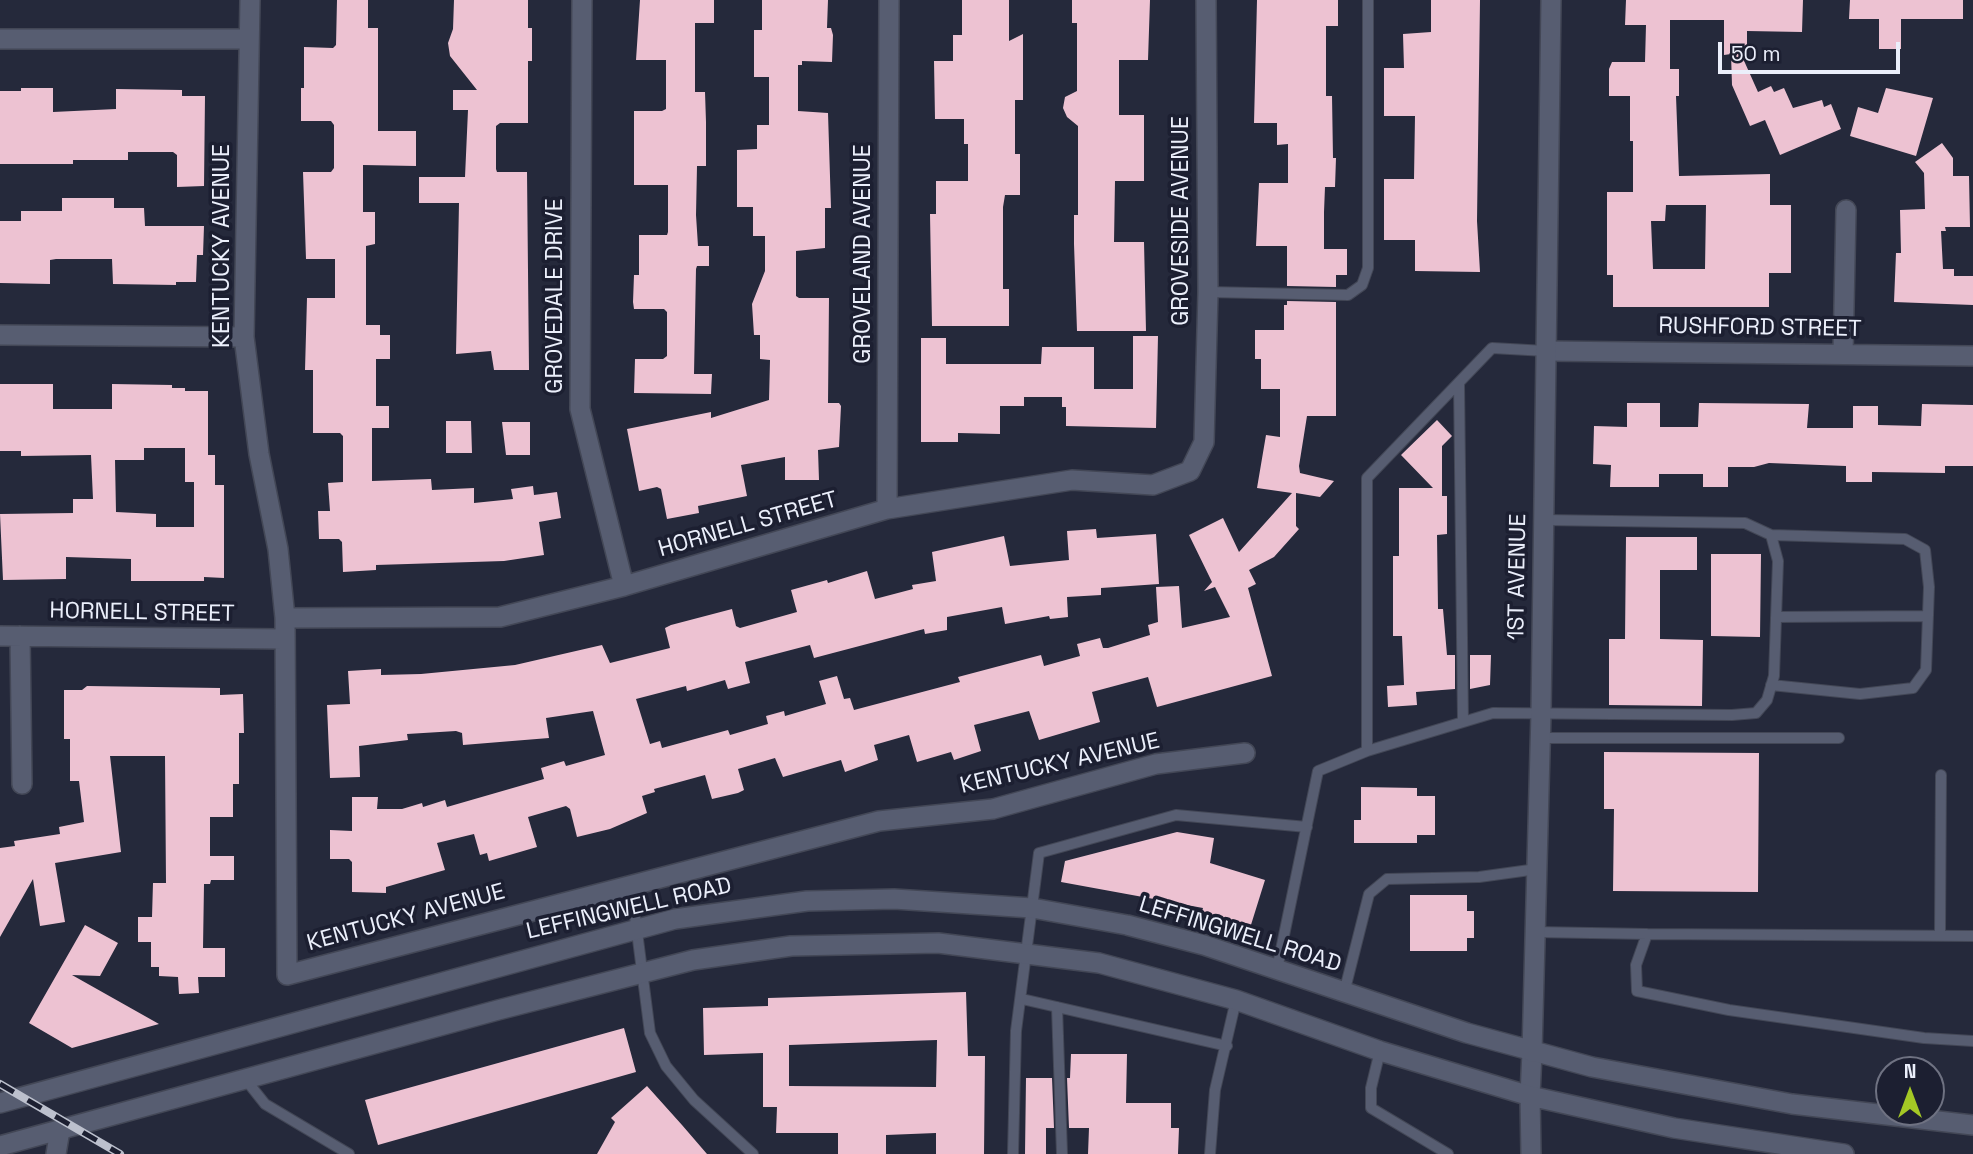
<!DOCTYPE html>
<html>
<head>
<meta charset="utf-8">
<style>
	body { margin:0 }
	#map { position:relative; width:1973px; height:1154px; overflow:hidden; background:#25293b; font-family:"Space Grotesk",sans-serif }
	canvas { display:block }
	.north { position:absolute; left:1875px; top:1056px; width:70px; height:70px; box-sizing:border-box; background:#1c1f31; border:2px solid #6f7282; border-radius:50%; rotate:0deg; font-size:19px; font-weight:700; line-height:28px; text-align:center; color:#ebeffb }
	.north::after { content:''; display:block; margin:auto; width:24px; height:32px; background:#a4c825; clip-path:polygon(50% 0,100% 100%,50% 72%,0 100%) }
	.scale { position:absolute; left:1718px; top:42px; width:182px; height:32px; box-sizing:border-box; border:4px solid #ebeffb; border-top:0; padding-left:9px; font-size:21px; line-height:24px; white-space:nowrap; color:#ebeffb; -webkit-text-stroke:5px #1c1f31; paint-order:stroke }
</style>
</head>
<body>
<div id="map">
<canvas width="1973" height="1154"></canvas>
<div class="north">N</div>
<div class="scale">50 m</div>
</div>
<script>
const g = document.querySelector('canvas').getContext('2d');
g.lineJoin = 'round';
function fill(path, color) { g.fillStyle = color; g.fill(path, 'evenodd'); }
const toPath = rows => new Path2D(rows.map(r => 'M' + r).join(''));
function trace(path, color, width, dash) { g.strokeStyle = color; g.lineWidth = width; g.lineCap = dash ? 'butt' : 'round'; g.setLineDash(dash || []); g.stroke(path); }
function drawText(font, color, halo, rows, align = 'center') {
  g.font = font + ' "Space Grotesk",sans-serif'; g.lineWidth = 7; g.setLineDash([]); g.textBaseline = 'middle'; g.strokeStyle = halo; g.fillStyle = color; for (const [text, x, y, turn = 0] of rows) {
    g.save(); g.translate(x, y); g.rotate((+turn || 0) * Math.PI / 180); g.textAlign = isNaN(turn) ? turn : align; if (halo) g.strokeText(text, 0, 0); g.fillText(text, 0, 0); g.restore();
  }
}
const building = toPath([
	[337,0,368,0,368,28,378,28,378,131,416,131,416,166,363,165,363,212,375,212,375,244,366,246,366,325,380,325,380,335,390,335,390,359,376,359,376,406,389,406,389,428,372,428,372,481,431,479,432,490,474,488,474,503,513,499,511,489,533,486,534,495,557,492,561,518,539,522,544,555,504,561,376,565,376,570,343,572,342,542,339,539,319,539,318,511,330,511,328,483,343,482,343,436,340,433,313,433,313,370,305,370,307,298,335,298,335,259,306,259,303,172,331,172,334,168,334,125,331,121,301,121,301,88,304,88,304,47,333,48,336,45],
	[454,0,528,0,528,28,532,28,532,61,528,61,528,123,500,123,496,126,496,169,497,172,527,172,529,370,494,370,491,351,456,354,459,203,419,203,419,177,465,177,468,110,453,110,453,90,477,90,450,56,448,43,453,29],
	[640,0,714,0,714,23,695,23,695,92,705,92,706,122,706,166,697,166,696,215,698,246,709,246,709,266,697,266,696,269,694,374,712,374,711,394,634,393,635,359,663,359,667,356,667,312,664,309,634,309,633,302,634,275,639,275,639,235,667,235,668,232,668,185,634,185,634,111,662,111,666,109,666,60,636,60],
	[762,0,828,0,827,28,831,28,833,35,832,62,802,61,802,65,798,65,798,111,828,113,831,208,825,208,825,248,796,251,796,296,799,298,829,298,828,403,839,403,841,406,839,447,818,450,819,480,785,480,785,457,741,465,747,496,698,506,699,513,667,519,661,489,657,487,639,491,627,429,711,412,711,418,769,400,770,360,760,359,760,335,754,335,752,304,765,271,765,236,753,236,753,207,737,207,737,150,757,149,757,125,769,125,769,77,754,77,754,30,762,30],
	[962,0,1009,0,1009,41,1023,34,1023,100,1015,100,1015,154,1020,154,1020,195,1005,195,1003,207,1003,289,1009,289,1009,326,932,326,930,214,936,214,936,181,968,181,968,144,964,144,964,119,935,119,934,61,953,61,953,35,962,35],
	[1072,0,1150,0,1148,60,1119,60,1119,115,1144,115,1144,181,1115,181,1114,242,1144,242,1146,331,1077,331,1074,244,1074,215,1078,215,1078,126,1067,117,1063,108,1065,97,1077,91,1077,23,1072,23],
	[1257,0,1338,0,1338,26,1326,26,1326,96,1332,96,1333,158,1336,158,1335,187,1325,187,1324,212,1324,249,1347,249,1347,275,1336,275,1336,287,1287,286,1287,246,1256,246,1259,183,1288,183,1288,144,1277,145,1277,123,1254,123],
	[1431,0,1480,0,1477,221,1480,272,1415,271,1415,240,1384,240,1384,179,1414,179,1415,116,1384,116,1384,68,1404,68,1403,34,1431,32],
	[1626,0,1803,0,1802,32,1747,31,1747,53,1741,54,1758,92,1771,86,1774,92,1784,88,1793,108,1822,100,1824,107,1831,104,1841,129,1780,155,1765,120,1750,126,1732,85,1731,54,1724,55,1724,20,1670,20,1670,69,1679,69,1679,96,1676,96,1679,176,1770,174,1770,205,1791,205,1791,273,1769,273,1769,307,1613,307,1613,275,1607,275,1607,192,1633,192,1633,141,1630,141,1630,96,1609,96,1609,69,1612,62,1645,62,1646,25,1625,25],
	[1666,205,1706,205,1705,269,1653,269,1651,221,1665,221],
	[1850,0,1963,0,1963,19,1901,19,1901,49,1879,49,1879,19,1849,19],
	[21,88,53,88,53,112,116,109,116,89,182,90,182,96,205,96,204,186,177,187,177,155,173,152,128,152,128,160,73,160,73,164,0,164,0,91,21,91],
	[1886,88,1933,98,1916,156,1850,136,1858,107,1878,113],
	[1942,143,1953,158,1953,176,1969,176,1970,227,1945,227,1946,231,1941,231,1943,269,1954,269,1954,276,1973,276,1973,305,1894,302,1896,253,1901,253,1900,210,1925,209,1924,173,1915,162],
	[62,198,114,198,114,208,144,208,145,226,204,226,203,255,197,255,196,282,176,282,176,285,113,284,112,259,56,259,50,260,50,284,0,283,0,221,21,221,21,211,62,211],
	[1287,301,1336,302,1336,416,1307,416,1299,466,1300,473,1334,481,1320,497,1296,493,1296,526,1299,529,1274,557,1249,570,1256,584,1248,588,1272,676,1157,707,1148,677,1092,692,1100,722,1039,740,1029,711,974,725,981,751,954,760,951,752,917,762,909,735,874,745,878,760,845,772,841,760,783,777,775,758,738,769,744,790,738,793,712,799,705,775,654,789,655,792,642,796,647,813,610,829,577,837,570,809,566,806,528,817,537,847,489,861,487,853,480,855,474,834,437,843,445,870,386,887,386,893,352,892,352,862,349,859,330,859,330,830,352,831,352,797,378,797,377,809,402,809,422,803,423,807,445,800,447,807,544,779,541,768,564,761,566,766,605,755,593,711,546,718,549,738,463,745,462,733,456,731,407,734,408,740,359,746,360,777,330,778,327,705,350,704,348,671,381,669,381,675,421,674,515,665,602,645,610,663,670,648,665,628,671,625,732,609,736,626,740,628,797,612,791,590,827,580,828,583,867,571,875,599,913,589,912,585,936,581,932,552,1004,536,1010,566,1069,560,1067,531,1096,529,1097,538,1156,534,1159,584,1101,588,1101,595,1067,597,1068,617,1050,619,1049,616,1005,624,1002,607,947,617,947,630,925,634,924,629,814,658,810,645,745,662,750,683,728,689,725,680,687,691,686,686,636,699,650,744,660,741,662,748,728,730,730,735,768,724,766,716,784,711,785,716,826,704,819,681,837,676,844,699,850,698,854,710,960,682,958,677,1041,655,1044,666,1080,656,1077,644,1100,638,1103,648,1108,648,1150,635,1148,625,1158,622,1156,587,1179,586,1182,628,1230,617,1215,587,1204,591,1212,582,1189,535,1223,518,1239,552,1292,493,1257,488,1266,435,1280,437,1280,389,1261,389,1261,359,1255,359,1255,330,1284,330,1284,305,1287,305],
	[1133,336,1158,336,1156,428,1066,426,1066,407,1062,407,1062,397,1024,397,1024,406,1000,406,1000,434,958,433,958,442,921,442,921,338,946,338,946,364,1041,364,1042,347,1094,347,1094,389,1133,389],
	[0,384,53,384,53,409,112,409,112,384,172,385,172,388,185,388,185,391,208,391,208,455,215,455,215,485,224,485,224,578,204,577,204,581,131,581,131,559,66,557,66,579,3,580,0,514,73,513,73,499,93,499,91,455,21,456,21,451,0,451],
	[144,448,185,448,185,482,194,482,194,527,156,527,156,514,116,512,115,460,144,460],
	[1627,403,1660,403,1660,427,1698,427,1699,403,1809,404,1807,428,1853,428,1853,406,1878,406,1878,425,1921,426,1922,404,1973,405,1973,466,1945,466,1945,473,1872,472,1872,482,1846,482,1846,466,1769,463,1754,467,1728,467,1728,487,1703,487,1703,474,1659,474,1659,487,1610,487,1611,465,1593,464,1594,426,1627,427],
	[1437,420,1452,436,1442,446,1442,496,1447,496,1447,534,1437,535,1438,609,1443,609,1447,655,1455,655,1455,689,1416,692,1417,705,1388,707,1387,686,1404,685,1402,636,1393,636,1393,556,1399,556,1399,488,1433,488,1401,455],
	[446,421,471,421,472,453,446,453],
	[502,422,530,422,530,455,506,455],
	[1626,537,1697,537,1697,570,1660,570,1660,639,1703,640,1702,706,1609,705,1609,639,1625,639],
	[1711,554,1761,554,1760,637,1711,636],
	[1470,655,1491,655,1490,685,1470,689],
	[87,686,220,688,220,695,243,694,244,733,239,733,239,784,233,784,233,817,210,817,210,856,234,856,234,880,211,880,210,884,204,884,203,948,225,948,225,977,198,977,199,993,179,994,178,977,159,976,159,967,151,967,151,942,138,942,138,917,152,917,153,883,166,883,165,756,110,756,121,852,55,863,65,922,40,926,33,879,0,937,0,848,15,846,14,841,60,834,59,827,84,822,79,781,70,781,70,739,64,739,64,690,82,690],
	[1604,752,1759,753,1758,892,1613,891,1614,809,1604,809],
	[1361,787,1417,788,1417,796,1435,796,1435,835,1417,835,1417,843,1354,843,1354,820,1361,820],
	[1177,832,1214,838,1210,863,1265,880,1250,928,1201,915,1203,908,1061,882,1065,861],
	[1410,895,1467,895,1467,911,1474,911,1474,938,1467,938,1467,951,1410,951],
	[85,925,118,943,100,976,72,975,159,1024,72,1048,29,1023],
	[966,992,968,1056,985,1056,984,1154,936,1154,936,1133,886,1135,886,1154,838,1154,838,1133,776,1133,777,1107,763,1107,763,1053,704,1055,703,1008,768,1006,768,998],
	[937,1040,936,1087,789,1086,789,1045],
	[624,1028,636,1072,378,1145,365,1100],
	[1071,1054,1127,1054,1126,1103,1171,1103,1171,1128,1179,1128,1178,1154,1088,1154,1089,1128,1069,1128,1067,1078,1070,1078],
	[1026,1078,1052,1078,1054,1128,1046,1128,1046,1154,1025,1154],
	[647,1086,682,1125,707,1154,597,1154,615,1122,611,1118]
]);
const service = toPath([
	[1208,292,1348,295,1362,285,1368,268,1368,0],
	[1459,383,1463,722],
	[1544,520,1745,523,1771,535,1778,561,1774,676,1767,700,1756,713,1732,715,1493,713,1367,751,1367,478,1492,348,1546,351],
	[1771,535,1905,539,1925,550,1929,587,1926,670,1913,688,1860,694,1771,685],
	[1776,617,1928,616],
	[1540,738,1839,738],
	[631,885,650,1033,666,1066,694,1100,753,1154],
	[1535,932,1647,934],
	[1940,934,1941,775],
	[1973,936,1647,934,1636,965,1637,991,1729,1010,1924,1038,1973,1041],
	[1277,969,1318,771,1367,751],
	[1344,993,1369,894,1387,879,1479,877,1537,869],
	[1022,999,1227,1046],
	[1057,1007,1062,1154],
	[1380,1051,1371,1088,1371,1108,1448,1154],
	[246,1080,265,1104,349,1154],
	[1013,1154,1016,1031,1039,853,1176,815,1307,827],
	[1210,1154,1215,1090,1236,1000]
]);
const minor = toPath([
	[250,0,244,337,259,454,278,549,285,618,287,975,879,821,993,809,1156,764,1245,753],
	[582,0,580,409,624,586],
	[0,39,249,39],
	[0,335,244,337],
	[1546,351,1973,356],
	[1843,354,1846,210],
	[887,509,889,0],
	[285,618,500,617,624,586,887,509,1072,480,1153,485,1190,471,1204,442,1208,292,1206,0],
	[0,636,283,639],
	[20,636,22,784]
]);
const tertiary = toPath([
	[1530,1096,1532,1052]
]);
const secondary = toPath([
	[1532,1052,1541,713,1551,0],
	[1530,1096,1531,1154],
	[0,1103,675,919,807,901,894,899,1032,908,1127,925,1204,945,1467,1033,1592,1067,1792,1104,1973,1125],
	[0,1146,498,1010,693,960,791,946,938,943,1099,963,1236,1000,1380,1051,1530,1096,1674,1128,1844,1154],
	[56,1154,60,1130]
]);
const rail = toPath([
	[0,1084,120,1154]
]);
const streetNames = [
	["GROVESIDE AVENUE",1182,221,-90],
	["KENTUCKY AVENUE",223,246,-90],
	["GROVELAND AVENUE",864,254,-90],
	["GROVEDALE DRIVE",556,296,-90],
	["RUSHFORD STREET",1760,328,1],
	["HORNELL STREET",748,525,-16],
	["1ST AVENUE",1518,577,-89],
	["HORNELL STREET",142,613,1],
	["KENTUCKY AVENUE",1060,764,-13],
	["LEFFINGWELL ROAD",629,909,-13],
	["KENTUCKY AVENUE",406,918,-15],
	["LEFFINGWELL ROAD",1240,935,17]
];
fill(building, '#edc2d2');
trace(service, '#434756', 12);
trace(minor, '#434756', 22);
trace(tertiary, '#434756', 22);
trace(secondary, '#434756', 22);
trace(service, '#575d71', 10);
trace(minor, '#575d71', 19);
trace(tertiary, '#575d71', 19);
trace(secondary, '#575d71', 19);
trace(rail, '#bcc0cd', 8);
trace(rail, '#1c1f31', 5, [16]);
drawText('23px', '#ebeffb', '#1c1f31', streetNames);
</script>
</body>
</html>
